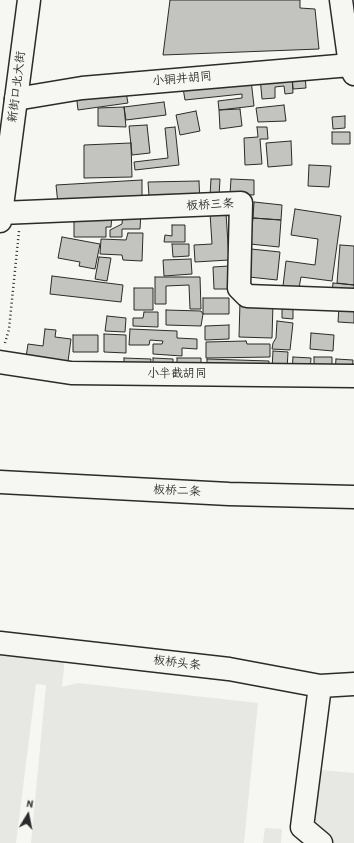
<!DOCTYPE html>
<html>
<head>
<meta charset="utf-8">
<style>
	body { margin:0 }
	#map { position:relative; width:354px; height:843px; overflow:hidden; background:#f6f6f2; font-family:"Patrick Hand",sans-serif }
	canvas { display:block }
	.north { position:absolute; left:8px; top:795px; width:40px; height:40px; -webkit-text-stroke:3px #f6f6f2; paint-order:stroke; rotate:10deg; font-size:11px; font-weight:700; line-height:16px; text-align:center; color:#2b2b2b }
	.north::after { content:''; display:block; margin:auto; width:14px; height:18px; background:#2b2b2b; clip-path:polygon(50% 0,100% 100%,50% 72%,0 100%) }
</style>
</head>
<body>
<div id="map">
<canvas width="354" height="843"></canvas>
<div class="north">N</div>
</div>
<script>
const g = document.querySelector('canvas').getContext('2d');
g.lineJoin = 'round';
function fill(path, color) { g.fillStyle = color; g.fill(path, 'evenodd'); }
const toPath = rows => new Path2D(rows.map(r => 'M' + r).join(''));
function trace(path, color, width, dash) { g.strokeStyle = color; g.lineWidth = width; g.lineCap = dash ? 'butt' : 'round'; g.setLineDash(dash || []); g.stroke(path); }
function drawText(font, color, halo, rows, align = 'center') {
  g.font = font + ' "Patrick Hand","LXGW WenKai TC",sans-serif'; g.lineWidth = 4; g.setLineDash([]); g.textBaseline = 'middle'; g.strokeStyle = halo; g.fillStyle = color; for (const [text, x, y, turn = 0] of rows) {
    g.save(); g.translate(x, y); g.rotate((+turn || 0) * Math.PI / 180); g.textAlign = isNaN(turn) ? turn : align; if (halo) g.strokeText(text, 0, 0); g.fillText(text, 0, 0); g.restore();
  }
}
const built = toPath([
	[0,650,65,658,62,687,78,683,258,703,244,843,31,843,46,685,36,684,16,843,0,843],
	[310,769,354,773,354,843,321,843,302,827],
	[265,828,282,829,281,843,263,843]
]);
const building = toPath([
	[170,0,300,0,300,8,315,9,319,49,163,55,170,0],
	[292,74,293,93,285,94,284,86,275,87,275,98,262,99,260,77,292,74],
	[292,74,305,74,306,88,293,89,292,74],
	[251,80,254,106,219,110,218,101,242,98,242,94,185,100,183,88,251,80],
	[125,87,128,103,78,110,76,93,125,87],
	[164,102,166,115,126,120,124,107,164,102],
	[284,105,286,121,258,122,256,108,284,105],
	[124,107,126,127,98,126,98,108,124,107],
	[240,109,242,126,220,129,219,110,240,109],
	[196,111,200,131,180,135,176,115,196,111],
	[345,116,345,128,333,129,332,117,345,116],
	[147,125,150,153,132,155,129,126,147,125],
	[175,127,179,165,135,170,134,162,168,158,165,128,175,127],
	[257,127,267,127,268,139,260,139,262,164,245,165,244,138,258,137,257,127],
	[332,132,350,132,350,144,332,144,332,132],
	[291,141,292,165,268,167,266,143,291,141],
	[131,143,132,177,84,178,84,145,131,143],
	[309,165,331,166,329,187,308,186,309,165],
	[211,179,220,179,219,196,210,196,211,179],
	[231,179,254,180,254,195,230,194,231,179],
	[142,180,142,200,58,204,56,185,142,180],
	[199,181,200,203,164,196,149,196,148,182,199,181],
	[254,202,282,205,281,220,253,218,254,202],
	[295,209,341,216,332,281,301,277,299,288,283,286,286,261,315,265,318,239,291,235,295,209],
	[123,211,141,212,140,229,122,229,122,237,110,237,110,230,122,224,123,211],
	[74,213,112,214,111,227,106,227,106,237,74,237,74,213],
	[210,213,226,213,229,260,195,262,194,245,212,244,210,213],
	[253,218,281,220,279,247,250,244,253,218],
	[172,225,185,225,185,242,164,242,165,235,172,236,172,225],
	[128,233,143,233,142,261,123,260,122,255,100,254,101,239,126,240,128,233],
	[62,237,100,244,95,269,79,266,80,262,58,258,62,237],
	[172,244,189,244,189,256,173,257,172,244],
	[340,245,354,246,354,285,337,283,340,245],
	[251,249,280,252,277,280,249,277,251,249],
	[99,257,111,258,107,281,95,279,99,257],
	[191,259,192,274,164,276,163,260,191,259],
	[229,266,229,289,214,289,213,267,229,266],
	[52,276,123,285,121,302,50,294,52,276],
	[155,277,200,277,201,309,190,309,189,285,166,286,166,304,155,304,155,277],
	[333,283,354,285,354,296,332,294,333,283],
	[134,288,153,288,153,310,134,310,134,288],
	[203,298,229,298,229,314,203,314,203,298],
	[240,302,273,303,272,338,239,337,240,302],
	[282,305,293,305,293,319,282,318,282,305],
	[339,306,354,307,354,323,338,322,339,306],
	[166,310,201,311,203,314,201,326,166,325,166,310],
	[144,312,158,312,158,327,133,326,133,318,143,318,144,312],
	[107,316,126,318,125,332,105,331,107,316],
	[277,321,293,323,290,350,272,349,273,343,276,338,277,321],
	[229,325,229,339,205,340,205,326,229,325],
	[45,329,56,330,55,337,71,339,67,369,25,364,28,344,43,346,45,329],
	[130,329,177,331,177,338,197,339,197,349,182,348,182,356,153,354,153,344,162,344,163,341,150,340,149,345,129,345,130,329],
	[311,333,334,335,333,351,310,349,311,333],
	[104,334,126,335,126,353,104,352,104,334],
	[73,335,98,335,98,352,73,352,73,335],
	[246,341,247,344,270,344,270,357,206,358,206,342,246,341],
	[273,351,288,352,287,370,272,369,273,351],
	[293,357,311,358,310,372,292,371,293,357],
	[314,357,332,357,332,371,314,371,314,357],
	[124,358,151,359,150,370,124,369,124,358],
	[153,358,173,359,173,370,153,370,153,358],
	[177,358,201,358,201,369,177,369,177,358],
	[207,359,269,361,269,371,207,370,207,359],
	[336,359,353,360,352,373,335,372,336,359]
]);
const path = toPath([
	[5,343,9,329,19,231]
]);
const minor = toPath([
	[341,0,350,65,354,74],
	[16,99,82,88,350,65],
	[1,213,241,203,239,288,247,296,354,300],
	[0,362,71,373,354,376],
	[0,482,229,494,354,497],
	[0,643,229,669,320,686,354,684],
	[320,686,302,827,321,843]
]);
const major = toPath([
	[0,221,29,0]
]);
const streetNames = [
	["小铜井胡同",182,79,-5],
	["新街口北大街",17,87,-83],
	["板桥三条",210,205,-3],
	["小半截胡同",177,374],
	["板桥二条",177,491,3],
	["板桥头条",177,663,7]
];
fill(built, '#e7e7e3');
fill(building, '#c3c3c0');
trace(building, '#2b2b2b', 1);
trace(minor, '#2b2b2b', 25);
trace(major, '#2b2b2b', 25);
trace(path, '#2b2b2b', 2.5, [1, 3]);
trace(minor, '#f6f6f2', 22);
trace(major, '#f6f6f2', 22);
drawText('12px', '#2b2b2b', '#f6f6f2', streetNames);
</script>
</body>
</html>
